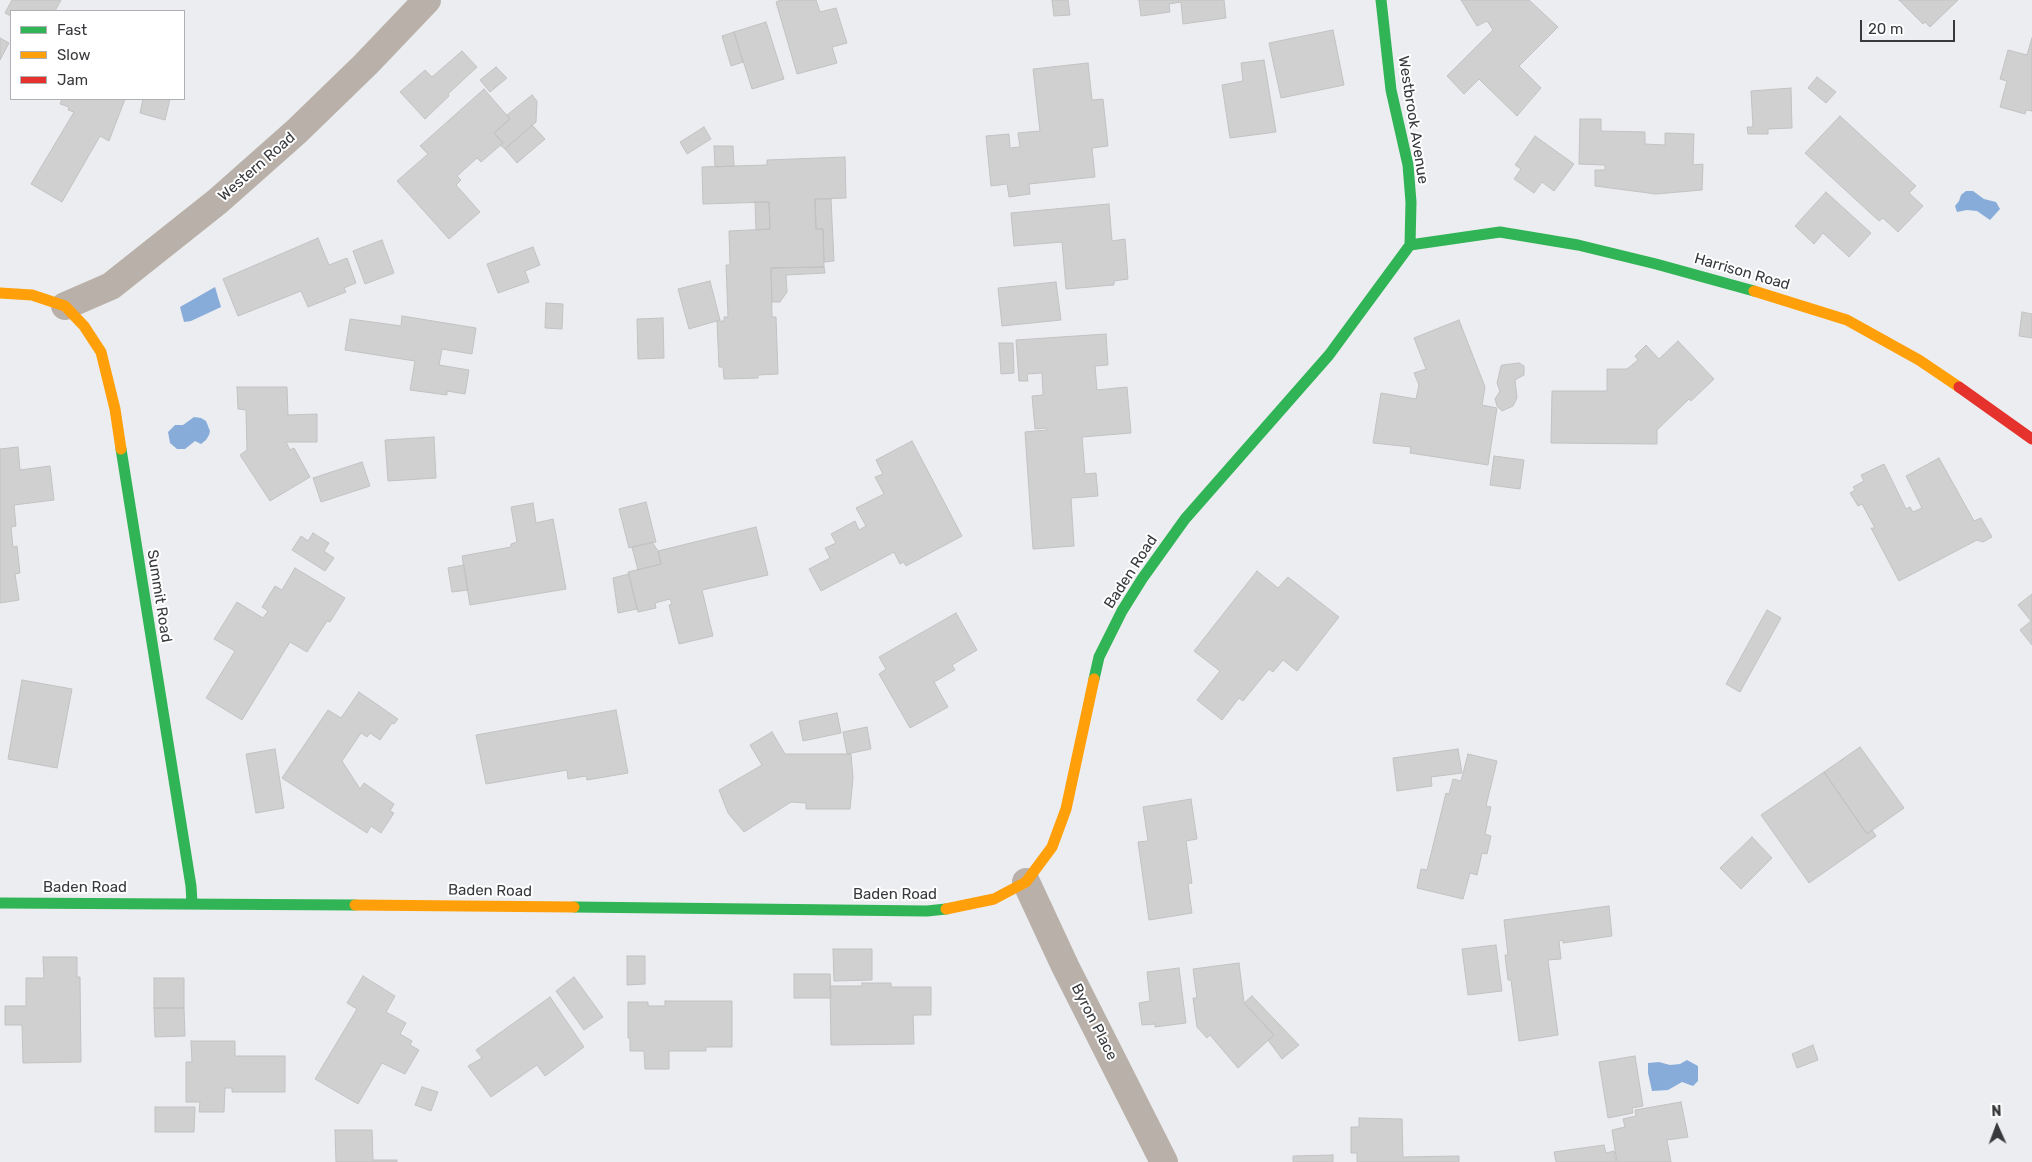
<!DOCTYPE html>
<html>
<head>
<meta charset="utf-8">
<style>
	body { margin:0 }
	#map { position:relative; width:2032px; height:1162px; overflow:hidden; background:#ebedf0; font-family:Rubik,sans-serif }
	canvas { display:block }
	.legend { position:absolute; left:10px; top:10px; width:175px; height:90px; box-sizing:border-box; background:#fff; border:1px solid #afb0b1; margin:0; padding:6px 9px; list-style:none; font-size:15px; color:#37393c }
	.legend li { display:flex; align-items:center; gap:10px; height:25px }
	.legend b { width:25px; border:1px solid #afb0b1 }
	.north { position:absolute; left:1972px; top:1102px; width:50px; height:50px; -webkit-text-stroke:4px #fff; paint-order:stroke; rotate:358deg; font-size:14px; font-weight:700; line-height:20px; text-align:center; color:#37393c }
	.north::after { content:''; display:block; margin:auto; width:18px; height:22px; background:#37393c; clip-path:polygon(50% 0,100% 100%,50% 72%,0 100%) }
	.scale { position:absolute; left:1860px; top:20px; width:95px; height:22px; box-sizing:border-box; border:2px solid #37393c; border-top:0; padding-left:6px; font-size:15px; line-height:18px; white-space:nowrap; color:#37393c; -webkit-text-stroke:4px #fff; paint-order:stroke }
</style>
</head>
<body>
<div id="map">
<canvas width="2032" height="1162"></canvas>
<ul class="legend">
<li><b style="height:6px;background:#30b455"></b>Fast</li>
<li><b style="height:6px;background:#ff9f0a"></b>Slow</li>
<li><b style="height:6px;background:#e5322d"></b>Jam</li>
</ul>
<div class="north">N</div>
<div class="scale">20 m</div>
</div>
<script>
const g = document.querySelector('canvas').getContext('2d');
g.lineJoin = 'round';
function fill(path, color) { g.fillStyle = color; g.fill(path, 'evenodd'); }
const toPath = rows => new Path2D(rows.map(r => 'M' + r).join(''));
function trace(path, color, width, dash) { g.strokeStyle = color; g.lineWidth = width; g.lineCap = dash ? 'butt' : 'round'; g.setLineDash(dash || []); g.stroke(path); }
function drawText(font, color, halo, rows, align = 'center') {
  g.font = font + ' Rubik,sans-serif'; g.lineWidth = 4; g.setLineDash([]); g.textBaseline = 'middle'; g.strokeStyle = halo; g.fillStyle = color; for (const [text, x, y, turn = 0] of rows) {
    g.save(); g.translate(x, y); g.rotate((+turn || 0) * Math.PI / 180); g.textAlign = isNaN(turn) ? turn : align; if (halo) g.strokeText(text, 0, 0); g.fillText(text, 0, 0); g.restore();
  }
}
const water = toPath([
	[1966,191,1973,191,1984,199,1996,202,2000,209,1990,220,1977,211,1967,210,1957,212,1955,206,1959,201,1961,195],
	[215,287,221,307,191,321,184,322,180,307],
	[194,417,201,418,206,421,210,431,209,435,206,440,201,444,195,441,185,449,177,449,170,443,168,432,175,425,183,425],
	[1687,1060,1698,1066,1698,1081,1693,1086,1682,1082,1668,1090,1652,1091,1648,1073,1648,1063,1659,1062,1670,1065,1680,1064]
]);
const building = toPath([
	[12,0,61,0,55,11,11,11,11,16,5,13,12,0],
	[781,0,816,0,820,12,836,8,847,43,832,47,837,63,797,74,776,2,781,0],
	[1052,0,1068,0,1070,15,1054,16,1052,0],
	[1139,0,1224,0,1226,18,1183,24,1181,2,1169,4,1170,12,1141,16,1139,0],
	[1461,0,1529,0,1558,27,1519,66,1541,88,1517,116,1479,79,1464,94,1447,76,1493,30,1487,21,1477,26,1461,0],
	[1899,0,1958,0,1930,27,1925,22,1923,24,1899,0],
	[766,22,784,79,752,89,734,32,766,22],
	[1333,30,1344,85,1281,98,1269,43,1333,30],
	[734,32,743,62,731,66,722,36,734,32],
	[0,38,9,43,0,60,0,38],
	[2032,38,2032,111,2026,110,2025,114,2000,107,2007,81,2000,79,2008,50,2027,55,2032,38],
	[462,51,477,67,448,94,449,96,425,119,400,92,425,70,432,77,462,51],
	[1264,60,1276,132,1230,138,1222,85,1243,81,1241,63,1264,60],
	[1088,63,1092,100,1103,99,1108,146,1092,148,1095,177,1029,184,1030,194,1009,197,1007,184,991,186,986,136,1009,134,1010,148,1020,147,1018,133,1040,131,1033,69,1088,63],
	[496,67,507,78,490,92,480,80,496,67],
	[1817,77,1836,92,1826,103,1808,88,1817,77],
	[1791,88,1792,128,1768,129,1768,134,1748,134,1747,127,1753,127,1751,91,1791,88],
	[484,89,510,119,494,133,503,143,481,162,477,158,457,176,461,180,456,185,480,212,449,239,397,181,428,154,420,146,484,89],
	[532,95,537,101,536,122,505,149,500,145,503,143,494,133,510,119,507,115,532,95],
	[62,99,125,99,109,141,100,136,62,202,31,184,74,112,68,110,69,107,60,104,62,99],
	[143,99,170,99,165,120,140,113,143,99],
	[1840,116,1916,186,1909,193,1923,206,1898,232,1883,218,1879,221,1805,153,1840,116],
	[1580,119,1601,119,1601,131,1645,132,1645,144,1665,145,1665,133,1694,134,1693,165,1703,164,1702,190,1656,194,1595,186,1595,170,1605,170,1605,165,1579,164,1580,119],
	[532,125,545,139,517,163,505,149,532,125],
	[704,127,711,139,687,154,680,142,704,127],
	[1535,136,1574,164,1554,191,1542,182,1534,193,1514,179,1521,169,1515,165,1535,136],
	[714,146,733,146,734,166,715,167,714,146],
	[845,157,846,198,815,199,816,229,823,229,824,267,771,268,772,317,776,317,778,374,758,375,758,378,724,379,723,367,719,367,717,321,724,321,724,317,728,317,726,265,730,265,729,231,770,229,769,202,703,204,702,167,767,165,767,160,845,157],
	[1826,192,1871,233,1849,257,1823,233,1814,244,1795,226,1826,192],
	[815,199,831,199,834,261,824,262,823,229,816,229,815,199],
	[755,202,769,202,770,229,756,230,755,202],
	[1109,204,1112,241,1125,239,1128,279,1114,281,1114,285,1066,289,1062,242,1014,246,1011,213,1109,204],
	[318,238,329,265,347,258,356,283,344,288,346,292,308,307,301,291,238,316,223,279,318,238],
	[382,240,394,273,365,284,353,251,382,240],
	[533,247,540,265,525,271,529,282,498,293,487,264,533,247],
	[824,267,825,273,786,275,787,292,780,302,772,302,771,268,824,267],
	[710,281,720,320,689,329,678,289,710,281],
	[1056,282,1061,320,1002,326,998,288,1056,282],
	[546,303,563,304,562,329,545,328,546,303],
	[2022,312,2032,314,2032,338,2019,336,2022,312],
	[402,316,476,328,472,354,442,349,439,365,469,370,465,394,447,391,447,395,410,390,415,361,345,350,350,319,401,326,402,316],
	[663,318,664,358,638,359,637,319,663,318],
	[1459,320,1485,387,1482,405,1497,408,1488,465,1410,453,1411,447,1373,443,1381,393,1416,399,1419,385,1414,373,1426,369,1414,338,1459,320],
	[1106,334,1108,365,1095,366,1097,390,1127,387,1131,433,1082,437,1085,474,1096,473,1098,496,1071,498,1074,546,1033,549,1025,432,1047,430,1047,428,1035,429,1032,396,1043,395,1042,373,1027,374,1028,381,1019,381,1016,340,1106,334],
	[1678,341,1714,379,1691,401,1689,399,1657,430,1657,444,1551,443,1552,391,1607,391,1607,369,1627,369,1638,360,1635,356,1646,345,1659,359,1678,341],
	[999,343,1013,343,1014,373,1001,374,999,343],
	[1519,363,1524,366,1524,375,1515,380,1517,398,1513,406,1502,411,1497,406,1495,399,1500,391,1497,383,1501,366,1502,365,1519,363],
	[237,387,287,387,288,415,317,414,317,442,286,442,290,450,294,448,310,477,270,501,240,455,247,450,246,410,238,409,237,387],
	[434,437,436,478,388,481,385,440,434,437],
	[912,441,962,536,906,566,904,562,900,564,894,552,821,591,809,569,830,558,825,548,836,543,831,534,855,521,859,530,866,526,856,508,884,494,875,477,883,474,876,460,912,441],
	[18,447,20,470,50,466,54,500,14,505,16,526,11,527,13,547,17,546,20,573,15,574,19,600,0,603,0,449,18,447],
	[1494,456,1524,460,1520,489,1490,485,1494,456],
	[1939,458,1974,521,1981,518,1992,537,1983,542,1977,540,1899,581,1871,528,1875,528,1862,504,1858,506,1850,493,1855,490,1853,487,1864,481,1861,475,1884,464,1906,509,1910,507,1913,512,1922,508,1906,476,1939,458],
	[362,462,370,486,321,502,313,478,362,462],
	[646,502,656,542,629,548,619,509,646,502],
	[533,503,536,523,553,519,566,589,470,605,462,556,511,547,511,544,517,542,511,507,533,503],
	[756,527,768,575,702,590,713,636,679,644,669,605,672,604,670,599,655,603,656,608,638,612,628,572,661,564,658,551,756,527],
	[313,533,329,543,324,551,334,558,325,571,292,550,301,536,308,541,313,533],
	[652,542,658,551,661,564,638,570,632,547,652,542],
	[464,565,468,590,452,592,448,568,464,565],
	[295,568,345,598,330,622,327,621,307,652,290,642,242,720,206,698,235,651,214,639,237,602,263,618,268,611,262,607,275,586,282,590,295,568],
	[1257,571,1278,588,1288,577,1339,617,1297,671,1283,660,1273,672,1269,669,1243,701,1239,698,1222,720,1197,700,1220,671,1194,651,1257,571],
	[629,574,637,609,618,613,613,578,629,574],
	[2032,594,2032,645,2020,630,2031,621,2018,605,2032,594],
	[1767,610,1781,618,1740,692,1726,684,1767,610],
	[956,613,977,650,952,665,955,670,934,682,948,707,910,728,879,674,886,669,879,657,956,613],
	[22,680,72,689,57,768,8,759,22,680],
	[359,692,398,719,394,724,392,723,380,740,370,733,367,737,361,733,342,761,360,789,364,783,394,804,390,811,394,813,381,833,371,826,367,833,282,778,328,710,341,718,359,692],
	[616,710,628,773,587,780,586,776,568,779,567,770,486,784,476,735,616,710],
	[837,713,841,733,803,741,799,721,837,713],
	[867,727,871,749,847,754,843,732,867,727],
	[772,732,785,754,851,754,853,778,850,809,806,809,806,803,791,802,744,832,728,813,719,790,762,765,750,745,772,732],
	[1860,747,1904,808,1867,834,1824,772,1860,747],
	[275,749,284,808,256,813,246,754,275,749],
	[1458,749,1462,773,1431,777,1432,786,1397,791,1393,758,1458,749],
	[1468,754,1497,761,1486,806,1491,807,1485,834,1491,836,1487,854,1482,853,1477,875,1470,873,1463,899,1417,888,1421,869,1427,870,1446,793,1449,794,1453,779,1461,781,1468,754],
	[1824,772,1867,834,1872,830,1876,836,1809,883,1761,815,1824,772],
	[1191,799,1197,839,1186,841,1192,883,1188,884,1192,913,1149,920,1138,842,1148,841,1143,807,1191,799],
	[1752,837,1772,858,1741,889,1720,868,1752,837],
	[1609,906,1612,936,1563,943,1563,940,1559,941,1561,959,1548,960,1558,1035,1519,1041,1511,980,1508,980,1505,955,1508,955,1504,920,1609,906],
	[1496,945,1502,991,1468,995,1462,949,1496,945],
	[833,949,872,949,872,980,834,981,833,949],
	[627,956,645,956,645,984,627,985,627,956],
	[43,957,77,957,77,977,80,977,81,1062,23,1063,22,1025,5,1025,5,1006,26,1006,26,978,44,978,43,957],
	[1239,963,1244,1003,1274,1035,1238,1068,1210,1035,1207,1038,1197,1027,1193,998,1197,998,1193,969,1239,963],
	[1179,968,1186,1023,1155,1027,1155,1024,1142,1025,1139,1003,1150,1001,1147,972,1179,968],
	[794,974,830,974,831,998,794,998,794,974],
	[363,976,395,996,386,1012,406,1023,400,1034,412,1041,410,1045,419,1050,405,1074,382,1063,358,1104,315,1079,357,1009,347,1003,363,976],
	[574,977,603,1017,584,1030,556,991,574,977],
	[154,978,184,978,184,1008,154,1008,154,978],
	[862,983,891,983,891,987,931,987,931,1015,913,1015,914,1044,831,1045,830,986,862,986,862,983],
	[1252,996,1299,1045,1282,1059,1268,1040,1274,1035,1244,1003,1252,996],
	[550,997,584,1047,545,1076,537,1065,491,1097,468,1066,482,1058,476,1050,550,997],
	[665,1001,732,1001,732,1047,706,1047,706,1051,669,1051,669,1069,645,1069,644,1051,630,1051,630,1038,628,1038,628,1002,648,1002,648,1006,665,1006,665,1001],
	[154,1008,184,1008,185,1036,155,1037,154,1008],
	[191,1041,235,1041,235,1056,285,1056,285,1092,232,1092,232,1088,225,1088,224,1112,199,1112,200,1102,186,1102,186,1062,192,1062,191,1041],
	[1813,1045,1818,1060,1797,1068,1792,1054,1813,1045],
	[1635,1056,1643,1106,1632,1108,1633,1113,1608,1118,1599,1062,1635,1056],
	[422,1087,438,1092,431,1111,415,1105,422,1087],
	[1681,1102,1688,1137,1667,1140,1671,1162,1617,1162,1612,1130,1625,1127,1623,1119,1636,1116,1635,1110,1681,1102],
	[155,1107,195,1107,194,1132,155,1132,155,1107],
	[1359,1118,1402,1119,1403,1157,1459,1156,1459,1162,1357,1162,1357,1153,1351,1153,1351,1127,1359,1127,1359,1118],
	[335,1130,372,1130,373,1160,397,1160,397,1162,336,1162,335,1130],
	[1604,1145,1606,1153,1614,1151,1616,1162,1556,1162,1554,1152,1604,1145],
	[1333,1155,1333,1162,1293,1162,1293,1156,1333,1155]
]);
const street = toPath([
	[65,306,111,286,218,201,297,131,366,64,427,0],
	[1026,882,1065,966,1164,1162]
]);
const fast = toPath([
	[1381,0,1391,90,1408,165,1411,202,1410,245],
	[1410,245,1500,232,1578,245,1656,264,1754,291],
	[121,449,191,886,192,903],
	[1094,679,1099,657,1122,611,1142,579,1185,519,1329,355,1410,245],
	[0,903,355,905],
	[574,907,927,911,946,909]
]);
const slow = toPath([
	[1754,291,1847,320,1919,360,1959,387],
	[0,293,32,295,65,306,84,326,101,352,115,409,121,449],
	[355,905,574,907],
	[946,909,994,899,1026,882,1052,847,1066,809,1094,679]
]);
const jam = toPath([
	[1959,387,2032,439]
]);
const streetNames = [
	["Westbrook Avenue",1413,120,81],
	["Western Road",257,167,-41],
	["Harrison Road",1742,272,16],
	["Baden Road",1131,572,-57],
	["Summit Road",159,596,81],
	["Baden Road",85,888],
	["Baden Road",490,891,1],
	["Baden Road",895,895],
	["Byron Place",1094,1022,63]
];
fill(water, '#88acda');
fill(building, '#d1d0d1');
trace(building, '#c2c2c2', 1);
trace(street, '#b9b1a9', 28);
trace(fast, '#30b455', 11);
trace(slow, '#ff9f0a', 11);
trace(jam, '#e5322d', 11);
drawText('15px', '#37393c', '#fff', streetNames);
</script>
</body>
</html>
